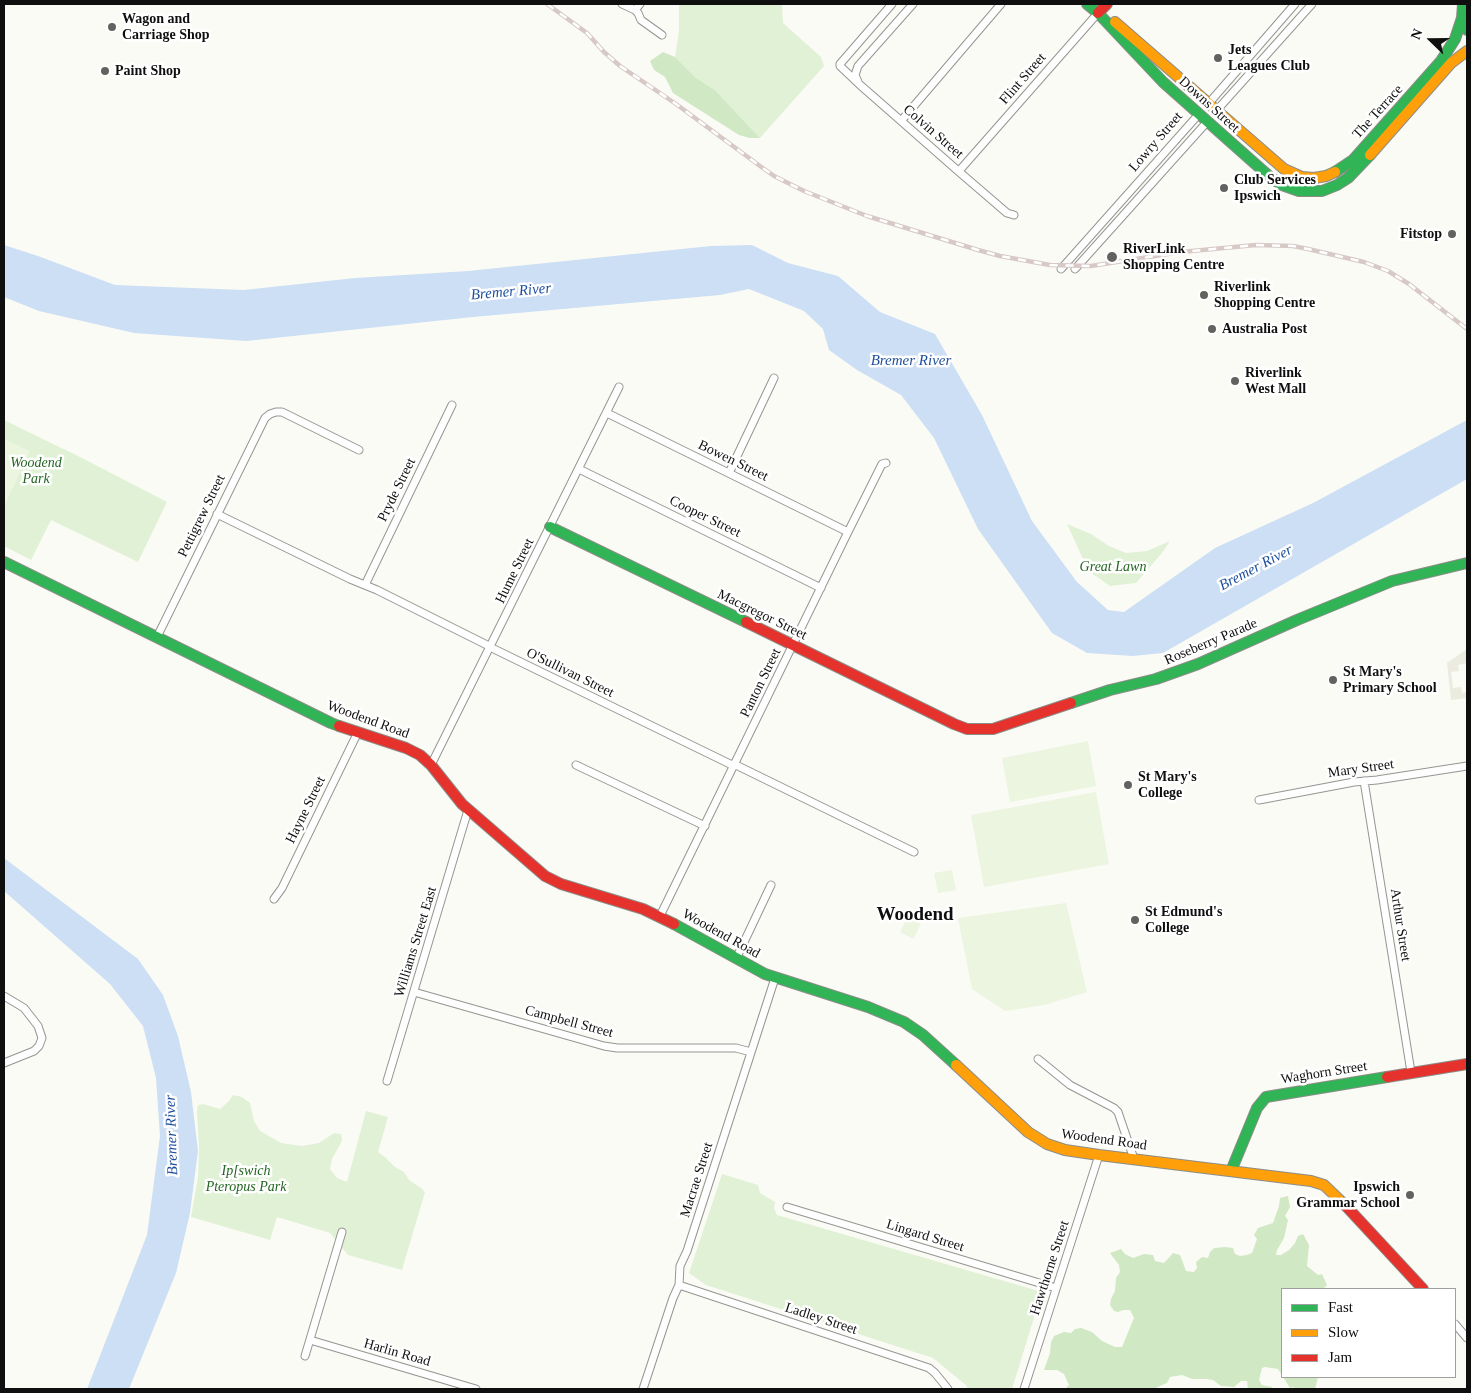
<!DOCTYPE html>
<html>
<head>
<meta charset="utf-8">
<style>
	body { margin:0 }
	#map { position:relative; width:1471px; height:1393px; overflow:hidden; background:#fbfbf5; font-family:"Times New Roman",serif }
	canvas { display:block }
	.frame { position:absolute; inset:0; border:5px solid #0f0f0f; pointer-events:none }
	.legend { position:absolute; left:1281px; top:1288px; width:175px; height:90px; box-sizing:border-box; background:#fff; border:1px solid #9f9f9f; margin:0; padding:6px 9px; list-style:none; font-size:15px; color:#0f0f0f }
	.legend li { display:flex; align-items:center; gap:10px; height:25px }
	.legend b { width:25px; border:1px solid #9f9f9f }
	.north { position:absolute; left:1406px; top:15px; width:50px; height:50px; -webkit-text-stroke:4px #fff; paint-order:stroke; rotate:292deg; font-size:14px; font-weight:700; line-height:20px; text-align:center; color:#0f0f0f }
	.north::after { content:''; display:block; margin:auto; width:18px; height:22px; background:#0f0f0f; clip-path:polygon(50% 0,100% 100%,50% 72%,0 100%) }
</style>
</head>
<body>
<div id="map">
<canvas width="1471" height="1393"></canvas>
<div class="frame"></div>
<ul class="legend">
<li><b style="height:6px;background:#30b455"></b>Fast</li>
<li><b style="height:6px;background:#ff9f0a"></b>Slow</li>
<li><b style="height:6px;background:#e5322d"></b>Jam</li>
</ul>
<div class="north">N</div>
</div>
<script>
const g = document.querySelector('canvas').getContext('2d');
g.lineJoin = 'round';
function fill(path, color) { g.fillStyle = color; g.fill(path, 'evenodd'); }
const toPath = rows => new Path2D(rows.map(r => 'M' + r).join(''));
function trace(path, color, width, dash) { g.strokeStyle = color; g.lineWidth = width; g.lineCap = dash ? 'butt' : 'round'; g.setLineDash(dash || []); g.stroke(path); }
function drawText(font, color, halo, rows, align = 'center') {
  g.font = font + ' "Times New Roman",serif'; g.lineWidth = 5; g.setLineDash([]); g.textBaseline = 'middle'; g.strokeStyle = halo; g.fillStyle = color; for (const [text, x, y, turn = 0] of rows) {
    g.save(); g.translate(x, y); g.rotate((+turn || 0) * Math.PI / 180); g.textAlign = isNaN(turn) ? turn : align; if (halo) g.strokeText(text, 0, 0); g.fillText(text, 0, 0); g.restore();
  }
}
const green = toPath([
	[679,4,782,4,783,23,821,57,824,66,760,138,715,90,696,78,675,57,679,31],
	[4,420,82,458,167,502,138,562,51,520,31,560,4,546],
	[1067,524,1091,534,1109,546,1126,553,1147,551,1170,541,1162,553,1136,583,1110,586,1093,574,1082,557],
	[233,1095,242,1097,250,1103,254,1121,260,1131,281,1143,302,1146,319,1143,334,1133,341,1134,342,1139,341,1143,332,1159,330,1169,337,1178,347,1182,366,1111,388,1117,378,1152,385,1157,395,1167,404,1172,409,1180,421,1188,425,1192,402,1270,348,1255,330,1233,277,1217,270,1240,191,1217,198,1177,199,1148,197,1111,198,1105,203,1104,220,1109,229,1101],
	[722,1174,758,1185,760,1193,775,1202,774,1208,777,1215,1042,1292,1012,1389,967,1389,967,1386,933,1358,706,1285,689,1273]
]);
const forest = toPath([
	[663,52,675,57,696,78,715,90,760,138,750,138,739,135,673,93,665,77,654,70,650,61],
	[1288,1196,1290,1207,1285,1216,1288,1220,1284,1238,1277,1250,1276,1255,1281,1255,1289,1250,1295,1243,1298,1236,1303,1234,1309,1245,1307,1266,1318,1275,1322,1274,1327,1285,1323,1289,1282,1289,1282,1375,1278,1369,1265,1367,1262,1368,1259,1380,1262,1385,1272,1387,1272,1389,1248,1389,1247,1381,1241,1381,1234,1387,1221,1386,1213,1380,1206,1379,1192,1379,1182,1375,1170,1377,1167,1383,1153,1389,1065,1389,1069,1385,1064,1374,1057,1370,1044,1370,1050,1353,1051,1342,1054,1336,1064,1332,1071,1333,1075,1329,1081,1328,1092,1332,1102,1341,1115,1347,1122,1347,1134,1318,1130,1310,1123,1310,1118,1312,1114,1311,1110,1305,1111,1299,1115,1291,1116,1278,1120,1272,1119,1265,1110,1253,1121,1249,1125,1254,1133,1258,1144,1254,1153,1255,1155,1261,1164,1263,1173,1253,1180,1255,1186,1271,1194,1272,1197,1268,1196,1262,1202,1257,1208,1258,1210,1252,1214,1248,1225,1247,1233,1248,1235,1254,1240,1256,1247,1255,1252,1253,1257,1239,1254,1235,1258,1228,1273,1223,1279,1206,1280,1198],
	[1283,1377,1318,1377,1315,1389,1294,1389,1294,1387,1290,1388]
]);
const pitch = toPath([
	[4,439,30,451,4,507],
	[1088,741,1096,786,1010,802,1002,758],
	[1096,792,1109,864,984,887,971,815],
	[952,870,956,890,938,893,934,873],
	[1066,903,1087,992,1044,1005,1005,1011,972,989,958,918],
	[908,917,921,924,913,939,900,932]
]);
const plaza = toPath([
	[1467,649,1467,663,1458,665,1459,671,1451,672,1453,688,1461,687,1462,693,1467,692,1467,698,1451,700,1447,663]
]);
const water = toPath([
	[4,245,38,256,115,285,244,290,355,278,468,271,711,246,752,245,788,263,838,276,880,312,935,334,982,415,1032,521,1077,582,1108,610,1124,612,1215,548,1313,503,1467,420,1467,479,1163,653,1133,656,1087,653,1052,633,978,529,934,438,901,395,857,370,829,350,823,329,804,311,749,289,720,295,473,317,246,341,134,333,39,311,4,297],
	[4,858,138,959,163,995,178,1036,191,1092,198,1151,190,1213,176,1273,129,1389,87,1389,147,1235,160,1136,156,1078,143,1026,110,984,4,891]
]);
const street = toPath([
	[622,4,635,10,640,4],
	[892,4,840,64,840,66,859,84,957,170,1007,213,1014,215],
	[635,10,638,13,641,20,662,35],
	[858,82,855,75,858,66,913,4],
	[1209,103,1295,4],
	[1217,110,1312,4],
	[901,121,1001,4],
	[959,171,1098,13],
	[1061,269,1199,114],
	[1075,269,1207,122],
	[607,413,848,532],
	[579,469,821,588],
	[729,473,774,378],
	[217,514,350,579,377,590,487,645,494,649,730,764,738,766,914,852],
	[365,585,452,405],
	[157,637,265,418,270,414,276,412,282,412,359,450],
	[431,765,619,387],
	[576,765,705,826],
	[1364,781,1411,1072],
	[1259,800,1354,782,1377,780,1467,766],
	[274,899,282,888,358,732],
	[660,916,848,532,882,464,886,463],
	[736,959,771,885],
	[414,992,604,1046,617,1048,736,1048,751,1052],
	[4,996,24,1008,38,1026,42,1038,39,1046,34,1051,4,1063],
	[1038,1059,1070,1085,1114,1108,1118,1112,1121,1121,1134,1159],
	[387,1081,468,810],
	[787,1207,1056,1288],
	[679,1285,929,1368,935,1373,948,1389],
	[1455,1324,1467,1338],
	[310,1340,476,1389],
	[305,1356,342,1232],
	[643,1389,673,1298,679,1285,680,1266,687,1251,775,978],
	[1024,1389,1099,1155]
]);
const fast = toPath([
	[1087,4,1098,13,1163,82,1270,177,1282,185,1299,191,1322,191,1337,185,1348,178,1370,155],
	[1463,4,1462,18,1467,30],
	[1335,172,1353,160,1441,61,1455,39,1462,18],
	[550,527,746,622],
	[4,562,331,723,339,726],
	[1071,703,1110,690,1156,679,1198,664,1297,620,1392,581,1467,563],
	[674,924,765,974,868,1007,904,1022,923,1035,956,1065],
	[1231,1171,1257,1108,1266,1097,1387,1077]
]);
const slow = toPath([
	[1115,22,1284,169,1302,177,1314,178,1326,176,1335,172],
	[1370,155,1451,63,1467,51],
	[956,1065,1028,1132,1047,1144,1065,1150,1099,1155,1311,1181,1324,1185,1346,1206]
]);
const jam = toPath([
	[1098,13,1107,4],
	[746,622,954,724,967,729,993,729,1071,703],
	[339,726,406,748,420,755,431,765,462,804,545,876,561,884,643,909,674,924],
	[1387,1077,1467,1064],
	[1346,1206,1423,1289]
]);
const rail = toPath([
	[547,4,587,33,604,52,620,66,676,104,760,166,774,176,804,191,867,216,978,250,1000,256,1050,265,1091,266,1181,252,1256,245,1293,246,1308,249,1364,262,1388,271,1409,284,1467,329]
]);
const markers = [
	[112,27,5,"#626260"],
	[1218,58,5,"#626260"],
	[105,71,5,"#626260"],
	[1224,188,5,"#626260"],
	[1452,234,5,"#626260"],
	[1112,257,6,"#626260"],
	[1204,295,5,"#626260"],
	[1212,329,5,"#626260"],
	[1235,381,5,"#626260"],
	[1333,680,5,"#626260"],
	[1128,785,5,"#626260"],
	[1135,920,5,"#626260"],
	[1410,1195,5,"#626260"]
];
const poiNames = [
	["Wagon and",122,19],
	["Carriage Shop",122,35],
	["Jets",1228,50],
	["Leagues Club",1228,66],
	["Paint Shop",115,71],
	["Club Services",1234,180],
	["Ipswich",1234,196],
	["Fitstop",1442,234,"right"],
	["RiverLink",1123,249],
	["Shopping Centre",1123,265],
	["Riverlink",1214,287],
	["Shopping Centre",1214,303],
	["Australia Post",1222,329],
	["Riverlink",1245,373],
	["West Mall",1245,389],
	["St Mary's",1343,672],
	["Primary School",1343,688],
	["St Mary's",1138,777],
	["College",1138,793],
	["St Edmund's",1145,912],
	["College",1145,928],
	["Ipswich",1400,1187,"right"],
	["Grammar School",1400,1203,"right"]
];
const streetNames = [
	["Flint Street",1023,79,-49],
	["Downs Street",1209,105,42],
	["The Terrace",1378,112,-48],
	["Colvin Street",933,132,41],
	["Lowry Street",1156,142,-49],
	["Bowen Street",733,461,26],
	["Pryde Street",397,490,-64],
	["Pettigrew Street",202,516,-64],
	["Cooper Street",705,517,26],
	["Hume Street",515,571,-64],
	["Macgregor Street",762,615,26],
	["Roseberry Parade",1211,642,-23],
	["O'Sullivan Street",570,673,26],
	["Panton Street",761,683,-64],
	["Woodend Road",368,720,20],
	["Mary Street",1361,769,-8],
	["Hayne Street",306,810,-64],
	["Arthur Street",1400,925,81],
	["Woodend Road",721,934,29],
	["Williams Street East",416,942,-73],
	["Campbell Street",569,1022,15],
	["Waghorn Street",1324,1073,-9],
	["Woodend Road",1104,1140,8],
	["Macrae Street",697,1180,-72],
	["Lingard Street",925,1236,17],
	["Hawthorne Street",1050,1268,-72],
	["Ladley Street",821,1319,18],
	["Harlin Road",397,1353,16]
];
const parkNames = [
	["Woodend",36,463],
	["Park",36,479],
	["Great Lawn",1113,567],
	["Ip[swich",246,1171],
	["Pteropus Park",246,1187]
];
const waterNames = [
	["Bremer River",511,292,-5],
	["Bremer River",911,361],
	["Bremer River",1256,568,-28],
	["Bremer River",172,1135,-92]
];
const districtNames = [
	["Woodend",915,915]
];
fill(green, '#e1f1d6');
fill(forest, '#d0e8c4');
fill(pitch, '#ebf5df');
fill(plaza, '#ebebe0');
fill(water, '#ccdff4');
trace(street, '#959593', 9);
trace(fast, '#8c8c89', 12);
trace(slow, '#8c8c89', 12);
trace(jam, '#8c8c89', 12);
trace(street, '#fefefe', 7);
trace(fast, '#30b455', 10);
trace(slow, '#ff9f0a', 10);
trace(jam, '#e5322d', 10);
trace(rail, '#d7c9c5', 4.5);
trace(rail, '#fff', 2.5, [8]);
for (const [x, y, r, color] of markers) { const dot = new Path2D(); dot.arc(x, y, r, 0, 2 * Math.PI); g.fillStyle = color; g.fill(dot); trace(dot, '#fff', 2); }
drawText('bold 14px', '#0f0f0f', '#fff', poiNames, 'left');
drawText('14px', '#0f0f0f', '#fff', streetNames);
drawText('italic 14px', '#236521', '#fff', parkNames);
drawText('italic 15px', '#1c4e9d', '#fff', waterNames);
drawText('bold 19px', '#0f0f0f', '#fff', districtNames);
</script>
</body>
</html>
